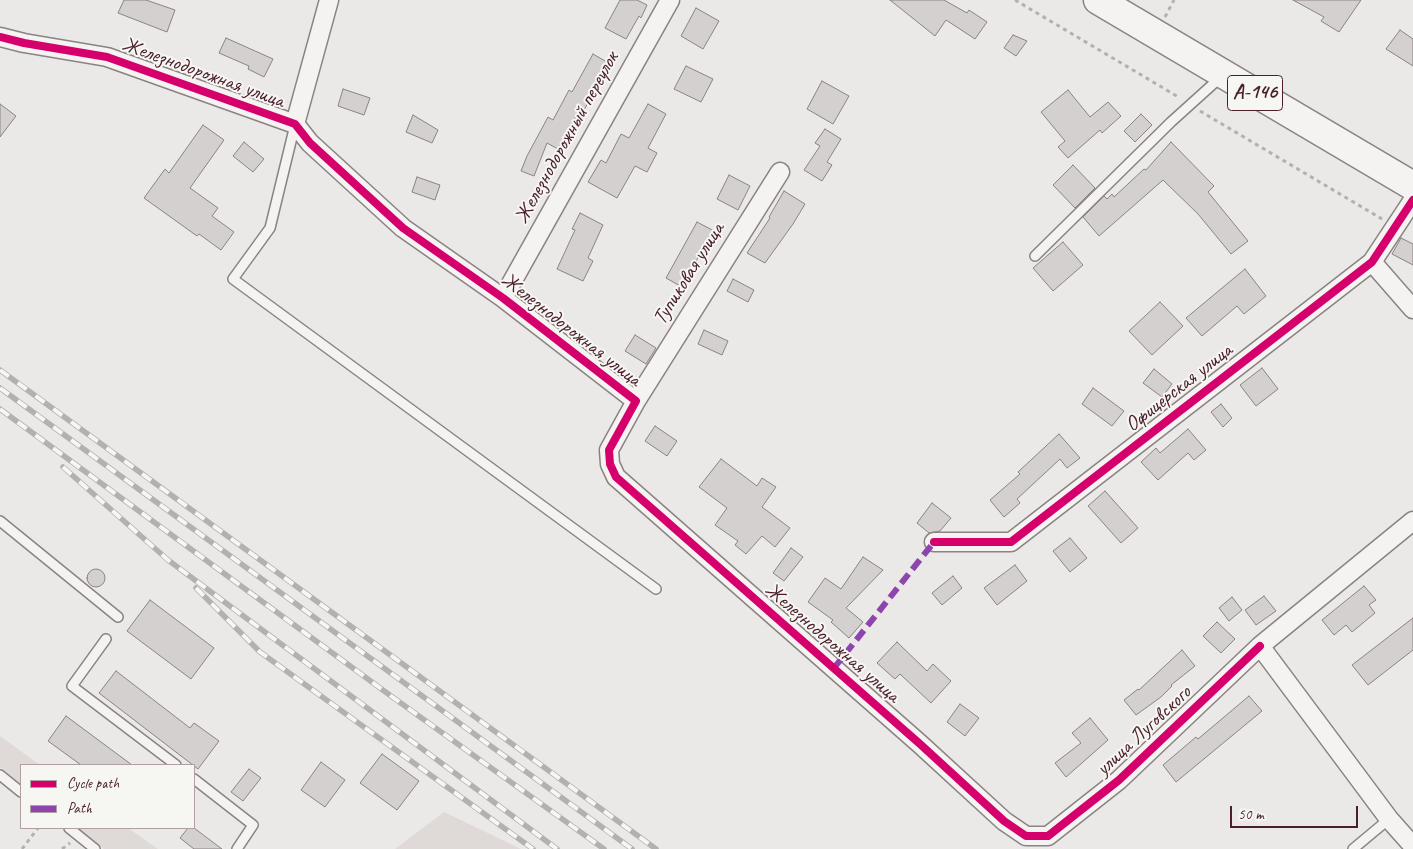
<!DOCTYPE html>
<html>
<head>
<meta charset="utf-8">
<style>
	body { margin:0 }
	#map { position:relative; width:1413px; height:849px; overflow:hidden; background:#ebe9e7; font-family:Caveat,sans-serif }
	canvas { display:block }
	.legend { position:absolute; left:20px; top:764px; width:175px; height:65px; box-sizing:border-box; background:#f6f6f2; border:1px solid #b1a0a2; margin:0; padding:6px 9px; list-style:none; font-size:15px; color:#4a1f2b }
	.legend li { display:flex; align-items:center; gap:10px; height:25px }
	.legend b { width:25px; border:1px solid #b1a0a2 }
	.scale { position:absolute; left:1230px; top:806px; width:128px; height:22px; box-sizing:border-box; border:2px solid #4a1f2b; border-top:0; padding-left:6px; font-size:15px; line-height:18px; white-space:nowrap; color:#4a1f2b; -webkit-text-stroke:4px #f6f6f2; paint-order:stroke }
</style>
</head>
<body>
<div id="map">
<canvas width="1413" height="849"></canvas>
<ul class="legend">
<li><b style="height:6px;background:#d6006c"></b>Cycle path</li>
<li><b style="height:6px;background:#8e44ad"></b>Path</li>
</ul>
<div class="scale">50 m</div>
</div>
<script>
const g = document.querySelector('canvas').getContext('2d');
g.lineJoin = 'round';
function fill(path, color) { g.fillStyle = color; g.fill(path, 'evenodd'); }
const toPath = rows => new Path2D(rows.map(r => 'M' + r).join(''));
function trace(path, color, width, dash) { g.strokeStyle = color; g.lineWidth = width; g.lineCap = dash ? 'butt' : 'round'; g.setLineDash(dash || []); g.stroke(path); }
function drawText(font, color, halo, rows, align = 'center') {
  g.font = font + ' Caveat,sans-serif'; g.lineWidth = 4; g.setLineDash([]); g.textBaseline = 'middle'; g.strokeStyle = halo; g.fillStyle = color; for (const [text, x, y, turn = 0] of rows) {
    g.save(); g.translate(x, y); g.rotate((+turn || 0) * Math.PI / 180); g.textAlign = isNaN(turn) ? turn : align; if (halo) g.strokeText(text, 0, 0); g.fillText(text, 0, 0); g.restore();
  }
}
const built = toPath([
	[0,736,40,765,21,765,21,784,0,767],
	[444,812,521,849,395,849],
	[77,828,128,828,158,849,104,849]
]);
const building = toPath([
	[124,0,146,0,175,10,167,32,118,13,124,0],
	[620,0,637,0,647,5,641,18,639,16,626,39,605,28,620,0],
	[890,0,944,0,967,13,969,10,987,22,975,39,946,20,935,36,890,0],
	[1293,0,1361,0,1339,32,1321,21,1324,17,1293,0],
	[696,8,719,21,703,49,681,36,696,8],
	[1400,30,1413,39,1413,66,1386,49,1400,30],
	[1013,35,1027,41,1016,56,1004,48,1013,35],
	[226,38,273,59,264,77,248,69,249,66,219,53,226,38],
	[593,54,612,65,600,87,598,85,579,119,575,118,558,149,547,143,534,176,521,171,527,156,548,117,553,120,569,90,572,92,593,54],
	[686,66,713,79,701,102,674,89,686,66],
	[822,81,849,96,833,124,807,109,822,81],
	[343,89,370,98,364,115,338,106,343,89],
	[1068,90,1090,117,1108,102,1121,116,1102,133,1100,130,1068,158,1058,147,1065,141,1041,112,1068,90],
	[0,104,16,116,0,137,0,104],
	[648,104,666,114,648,148,657,153,647,172,635,166,617,198,588,182,601,160,606,163,621,134,629,138,648,104],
	[1141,114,1152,125,1135,142,1124,131,1141,114],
	[413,115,438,130,432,143,406,132,413,115],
	[203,125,224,140,190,188,218,208,212,216,234,232,221,250,199,234,197,236,144,198,165,169,169,173,203,125],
	[825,129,841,139,827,162,832,165,822,181,804,170,820,146,815,143,825,129],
	[244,142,264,159,253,172,233,156,244,142],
	[1171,142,1214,186,1208,192,1248,241,1231,254,1198,214,1163,180,1099,236,1083,217,1104,196,1107,199,1112,194,1114,197,1144,169,1146,170,1171,142],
	[1073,165,1095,188,1075,208,1053,185,1073,165],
	[729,175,750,186,738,210,717,199,729,175],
	[417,177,440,185,435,200,412,192,417,177],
	[784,191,805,204,793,224,765,263,747,253,770,218,769,217,784,191],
	[580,213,603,225,588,258,593,261,583,281,557,269,575,230,572,229,580,213],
	[697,222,718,233,705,257,700,254,682,287,666,278,697,222],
	[1401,238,1413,244,1413,265,1392,254,1401,238],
	[1063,242,1083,265,1053,291,1033,268,1063,242],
	[1245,269,1266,296,1244,314,1237,306,1202,336,1186,318,1245,269],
	[733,279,754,290,748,302,727,291,733,279],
	[1160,302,1183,326,1152,355,1129,331,1160,302],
	[704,330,728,341,722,355,698,344,704,330],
	[635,335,656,348,646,364,625,351,635,335],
	[1262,368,1278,389,1256,406,1240,385,1262,368],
	[1154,369,1172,384,1162,397,1143,383,1154,369],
	[1093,388,1124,411,1112,426,1082,404,1093,388],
	[1221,404,1232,418,1223,427,1211,412,1221,404],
	[655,426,677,441,667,456,645,441,655,426],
	[1188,429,1206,450,1194,460,1188,453,1158,480,1141,462,1156,448,1160,453,1188,429],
	[1059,434,1080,458,1067,468,1060,459,1017,499,1020,503,1004,517,990,500,1020,474,1018,472,1059,434],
	[721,459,757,486,762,478,776,487,762,507,790,528,775,547,762,536,746,554,735,545,738,541,715,525,727,508,699,487,721,459],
	[1105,491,1138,528,1121,543,1088,506,1105,491],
	[932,503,951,518,940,531,929,533,917,523,932,503],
	[1070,538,1087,558,1070,572,1053,551,1070,538],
	[791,548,803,557,784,581,773,573,791,548],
	[863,557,883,570,846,608,863,622,849,638,831,622,833,620,808,602,825,578,841,589,863,557],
	[1015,565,1027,581,997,605,984,588,1015,565],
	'87 578a9 9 0 1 1 18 0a9 9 0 1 1-18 0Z',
	[953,576,962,588,942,605,932,593,953,576],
	[1364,586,1376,600,1369,605,1375,613,1352,632,1346,625,1334,635,1322,620,1364,586],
	[1264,596,1276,611,1256,625,1245,610,1264,596],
	[1232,597,1242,610,1229,621,1219,608,1232,597],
	[150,600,214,648,191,679,127,631,150,600],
	[1413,618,1413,650,1368,685,1352,665,1413,618],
	[1217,622,1235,639,1221,653,1203,636,1217,622],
	[897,642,927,671,933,664,951,681,931,703,900,674,895,679,877,663,897,642],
	[1182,650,1195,666,1171,685,1172,686,1161,697,1136,715,1124,700,1138,689,1139,690,1182,650],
	[116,671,190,728,194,723,219,741,198,769,99,693,116,671],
	[1249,696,1262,711,1176,782,1163,765,1196,737,1198,739,1249,696],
	[960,704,979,718,965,736,947,722,960,704],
	[66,716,132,765,81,765,48,741,66,716],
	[1090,718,1108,740,1066,777,1055,763,1081,743,1072,733,1090,718],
	[382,754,419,781,397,810,360,783,382,754],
	[321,762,345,780,325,807,301,790,321,762],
	[249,769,261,778,243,801,231,792,249,769],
	[188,828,194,828,222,849,194,849,180,838,188,828]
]);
const path = toPath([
	[1015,0,1180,98],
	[1165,17,1174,0],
	[1200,111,1382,219],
	[22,849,38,828],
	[62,849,70,843]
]);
const service = toPath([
	[295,125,270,228,233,279,656,589],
	[1035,256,1171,122,1222,76],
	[0,521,118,617],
	[106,639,72,686,176,765],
	[0,775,21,792],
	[194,779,253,825,237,849],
	[69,828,95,849],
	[1353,849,1389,819]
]);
const minor = toPath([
	[0,37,24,43,107,57,295,124,310,143,403,228,503,298,636,401,609,450,610,464,616,477,920,744,1004,821,1026,836,1048,836,1119,780,1260,646],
	[295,124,329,0],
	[1372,262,1413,309],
	[503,298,670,0],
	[636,401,780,172],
	[1413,521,1260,646,1389,819,1413,846],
	[934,542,1011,542,1372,262,1413,200]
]);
const trunk = toPath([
	[1098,0,1413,186]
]);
const rail = toPath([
	[0,370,656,849],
	[0,388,632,849],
	[0,409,391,696,604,849],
	[63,467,168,560,557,849],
	[196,588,260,652,533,849]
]);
const quiet = toPath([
	[834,668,934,542]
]);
const cycleway = toPath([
	[0,37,24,43,107,57,295,124,310,143,403,228,503,298,636,401,609,450,610,464,616,477,920,744,1004,821,1026,836,1048,836,1119,780,1260,646],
	[934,542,1011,542,1372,262,1413,200]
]);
const shields = [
	[1255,93,55]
];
const shieldNames = [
	["А-146",1255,93]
];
const streetNames = [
	["Железнодорожная улица",203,73,20],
	["Железнодорожный переулок",567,138,-61],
	["Тупиковая улица",689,274,-58],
	["Железнодорожная улица",571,330,38],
	["Офицерская улица",1179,388,-38],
	["Железнодорожная улица",832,643,41],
	["улица Луговского",1144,731,-43]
];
fill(built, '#dfd9d8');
fill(building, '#d3d0cf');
trace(building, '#8b8283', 1);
trace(service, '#8b8283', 12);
trace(minor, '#8b8283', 21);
trace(trunk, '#8b8283', 31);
trace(path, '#b5b0b0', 3, [4, 4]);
trace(service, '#f4f3f1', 9);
trace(minor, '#f4f3f1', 18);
trace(trunk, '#f4f3f1', 28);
trace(rail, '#b5b0b0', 5.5);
trace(rail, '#f6f6f2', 4, [11]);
trace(quiet, '#8e44ad', 6, [12, 6]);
trace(cycleway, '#d6006c', 8);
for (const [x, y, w] of shields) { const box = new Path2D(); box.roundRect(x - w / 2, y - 17.5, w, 35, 4); g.fillStyle = '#f6f6f2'; g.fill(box); trace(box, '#4a1f2b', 1); }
drawText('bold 20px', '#4a1f2b', null, shieldNames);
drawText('21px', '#4a1f2b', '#f6f6f2', streetNames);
</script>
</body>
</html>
